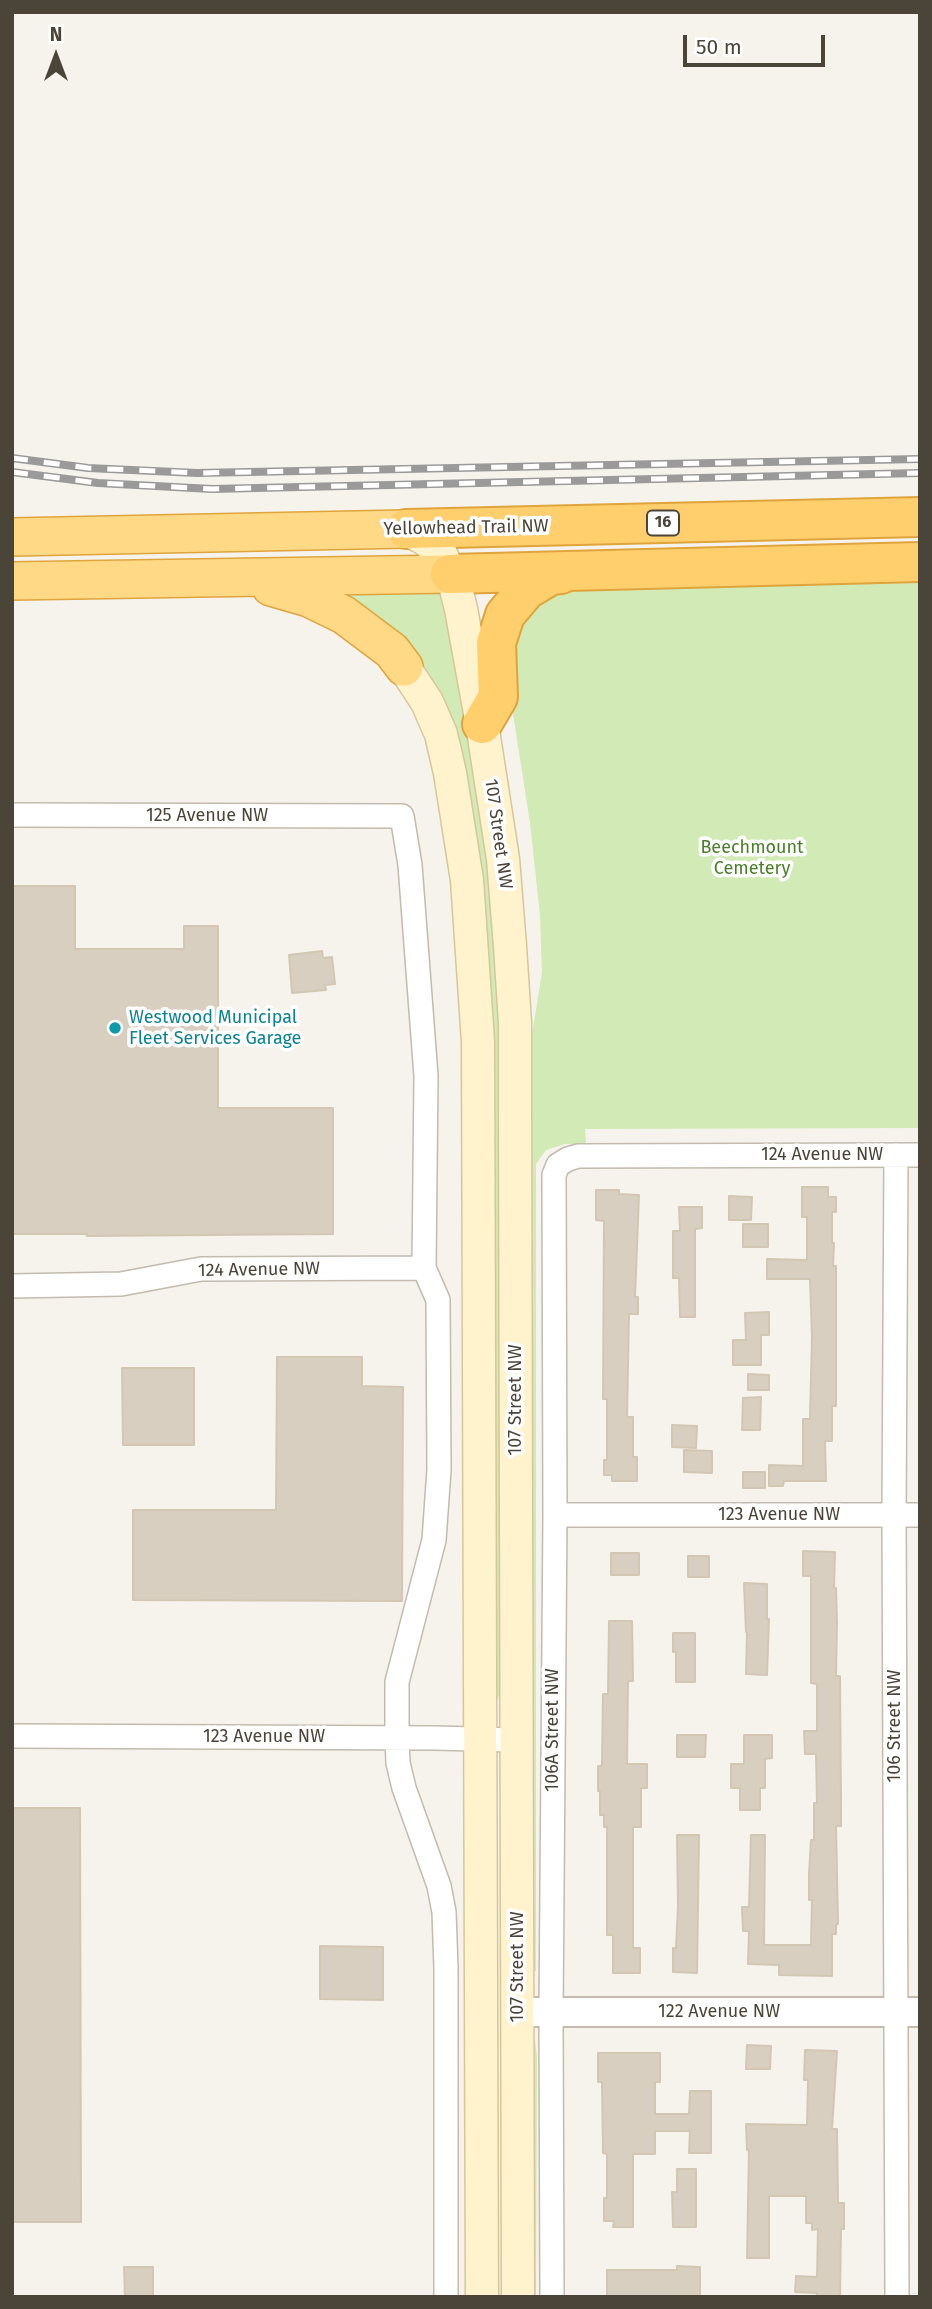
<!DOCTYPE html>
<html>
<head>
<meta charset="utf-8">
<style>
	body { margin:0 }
	#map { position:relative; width:932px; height:2309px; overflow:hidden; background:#f6f3ec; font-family:"Fira Sans",sans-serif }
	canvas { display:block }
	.frame { position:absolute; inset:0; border:14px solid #4b4439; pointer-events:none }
	.north { position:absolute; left:21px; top:21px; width:70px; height:70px; -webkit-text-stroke:5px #fff; paint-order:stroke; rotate:0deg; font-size:19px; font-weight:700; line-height:28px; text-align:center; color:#4b4439 }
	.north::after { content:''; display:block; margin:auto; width:24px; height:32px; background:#4b4439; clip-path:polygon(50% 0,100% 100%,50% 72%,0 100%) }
	.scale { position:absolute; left:683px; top:35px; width:142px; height:32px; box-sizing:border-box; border:4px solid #4b4439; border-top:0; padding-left:9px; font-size:21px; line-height:24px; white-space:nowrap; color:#4b4439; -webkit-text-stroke:5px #fff; paint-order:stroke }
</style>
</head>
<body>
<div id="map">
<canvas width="932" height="2309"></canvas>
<div class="frame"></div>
<div class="north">N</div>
<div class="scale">50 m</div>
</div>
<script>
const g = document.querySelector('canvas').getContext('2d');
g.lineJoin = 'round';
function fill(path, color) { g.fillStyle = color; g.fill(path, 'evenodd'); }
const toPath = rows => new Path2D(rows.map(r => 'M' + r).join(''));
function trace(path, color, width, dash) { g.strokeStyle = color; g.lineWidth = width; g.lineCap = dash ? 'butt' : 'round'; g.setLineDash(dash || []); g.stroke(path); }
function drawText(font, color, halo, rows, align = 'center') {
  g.font = font + ' "Fira Sans",sans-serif'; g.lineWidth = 7; g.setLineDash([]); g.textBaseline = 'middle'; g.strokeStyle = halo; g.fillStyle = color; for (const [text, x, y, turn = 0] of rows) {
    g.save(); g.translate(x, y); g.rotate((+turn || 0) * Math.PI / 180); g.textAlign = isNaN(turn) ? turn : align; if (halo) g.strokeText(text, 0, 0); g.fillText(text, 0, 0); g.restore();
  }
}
const green = toPath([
	[920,581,920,1128,585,1129,586,1144,565,1144,546,1150,536,1164,536,1971,532,1971,530,1047,542,972,540,915,530,823,512,707,514,632,526,610,573,586],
	[333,589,441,592,448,609,491,884,500,1009,502,1688,497,1701,491,1698,463,766],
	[533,2040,535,2040,537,2057,536,2297,528,2297]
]);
const building = toPath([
	[12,886,75,886,75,949,184,949,184,926,218,926,218,1108,333,1108,333,1234,87,1236,87,1234,12,1234,12,886],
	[322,951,323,958,332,957,335,984,325,985,326,990,292,993,289,955,322,951],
	[802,1187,828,1187,828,1197,836,1197,836,1212,832,1212,832,1243,834,1243,833,1266,836,1266,836,1406,832,1406,832,1441,825,1441,826,1481,784,1481,783,1486,769,1486,769,1465,803,1466,803,1419,810,1419,812,1336,810,1279,767,1279,767,1259,807,1260,807,1217,802,1217,802,1187],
	[596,1190,619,1190,619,1194,639,1195,635,1297,638,1297,638,1314,629,1314,627,1417,633,1417,633,1457,637,1457,637,1481,612,1481,612,1475,604,1475,604,1460,607,1460,607,1399,603,1399,604,1221,596,1220,596,1190],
	[729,1196,752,1197,751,1220,729,1220,729,1196],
	[679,1207,702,1207,702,1228,695,1229,695,1317,680,1317,679,1278,673,1278,673,1231,680,1231,679,1207],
	[743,1224,768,1224,768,1247,743,1247,743,1224],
	[769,1312,769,1335,761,1335,761,1365,733,1365,733,1340,746,1340,745,1313,769,1312],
	[277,1357,362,1357,362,1386,403,1387,402,1601,133,1600,133,1510,276,1510,277,1357],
	[122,1368,194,1368,194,1445,123,1445,122,1368],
	[748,1374,769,1375,769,1390,748,1390,748,1374],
	[761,1397,760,1430,742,1430,743,1398,761,1397],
	[672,1425,697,1426,696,1448,672,1447,672,1425],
	[684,1450,712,1451,712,1473,684,1472,684,1450],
	[743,1472,765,1472,765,1488,743,1488,743,1472],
	[803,1551,835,1552,834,1588,836,1588,837,1623,836,1676,840,1676,841,1803,841,1826,836,1826,838,1924,836,1924,836,1934,832,1934,832,1976,779,1975,779,1965,748,1964,749,1931,743,1931,742,1907,749,1907,751,1835,765,1835,764,1945,811,1945,812,1900,809,1900,809,1874,811,1840,814,1840,814,1803,817,1803,816,1754,805,1754,804,1731,817,1731,817,1684,811,1683,811,1576,803,1576,803,1551],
	[611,1553,639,1553,639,1575,611,1575,611,1553],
	[688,1556,709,1556,709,1577,688,1577,688,1556],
	[744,1583,767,1584,767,1619,769,1619,767,1675,746,1674,747,1632,746,1632,744,1583],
	[609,1621,632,1621,633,1681,628,1681,627,1764,647,1764,647,1788,641,1788,641,1827,633,1827,633,1948,640,1948,640,1973,613,1973,613,1935,607,1935,607,1827,604,1827,604,1815,600,1815,600,1791,598,1791,598,1766,601,1766,602,1764,603,1694,608,1694,609,1621],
	[673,1633,695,1633,695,1682,676,1682,676,1652,673,1652,673,1633],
	[677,1735,706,1735,705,1757,677,1757,677,1735],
	[744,1735,772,1735,772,1758,765,1759,765,1788,760,1788,760,1810,740,1810,740,1788,731,1788,731,1764,744,1764,744,1735],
	[12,1808,80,1808,81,2222,12,2222,12,1808],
	[677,1835,699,1835,697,1973,673,1972,673,1948,676,1948,678,1906,677,1835],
	[320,1946,383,1947,383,2000,320,1999,320,1946],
	[747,2045,771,2046,770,2069,746,2069,747,2045],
	[805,2050,837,2051,832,2129,837,2129,838,2203,844,2203,844,2229,841,2229,840,2297,817,2297,817,2293,795,2292,796,2276,817,2277,818,2229,812,2230,812,2223,806,2223,806,2196,769,2196,769,2258,747,2258,749,2150,747,2150,746,2124,807,2125,808,2080,804,2080,805,2050],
	[598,2053,660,2053,660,2082,655,2082,655,2114,689,2114,690,2091,711,2091,711,2153,689,2153,690,2131,655,2131,655,2154,633,2154,633,2227,613,2227,614,2221,604,2221,604,2198,607,2198,607,2154,603,2153,602,2082,598,2082,598,2053],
	[677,2169,696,2169,696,2227,673,2227,672,2192,677,2192,677,2169],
	[677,2266,700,2267,700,2297,607,2296,607,2270,677,2270,677,2266],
	[124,2267,153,2267,153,2297,125,2297,124,2267]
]);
const minor = toPath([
	[12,815,402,816,410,865,426,1076,424,1268,438,1300,439,1470,434,1540,397,1682,397,1738,398,1763,404,1788,439,1886,444,1912,446,1968,446,2297],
	[896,1155,894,1515,897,2297],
	[12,1286,121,1284,201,1269,424,1268],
	[555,1515,920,1515],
	[12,1736,434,1738,516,1740],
	[552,2297,551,2012,555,1515,554,1175,558,1165,568,1159,578,1156,920,1155]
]);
const tertiary = toPath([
	[518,2012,920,2012]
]);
const secondary = toPath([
	[406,529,425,539,440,552,455,585,461,609,482,724,503,859,510,946,515,1023,515,1104,518,2297],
	[404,667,427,702,441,734,450,773,467,880,478,1042,482,2297]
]);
const trunk = toPath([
	[12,537,406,529],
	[12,581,450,574],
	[271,587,309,598,344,615,392,651,404,667]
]);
const motorway = toPath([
	[406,529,920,517],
	[450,574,920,562],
	[482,724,498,697,496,643,505,615,526,590,551,575,561,574]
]);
const rail = toPath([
	[12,458,88,468,197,473,920,459],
	[12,472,98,483,212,489,920,473]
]);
const markers = [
	[115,1028,7,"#0f9aa8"]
];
const shields = [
	[663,523,32]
];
const shieldNames = [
	["16",663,523]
];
const streetNames = [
	["Yellowhead Trail NW",466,528,-1],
	["125 Avenue NW",207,816],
	["107 Street NW",498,834,82],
	["124 Avenue NW",822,1155],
	["124 Avenue NW",259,1270,-1],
	["107 Street NW",516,1400,-90],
	["123 Avenue NW",779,1515],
	["106 Street NW",895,1726,-90],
	["106A Street NW",553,1730,-90],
	["123 Avenue NW",264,1737],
	["107 Street NW",518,1967,-90],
	["122 Avenue NW",719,2012]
];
const parkNames = [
	["Beechmount",752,848],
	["Cemetery",752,869]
];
const cultureNames = [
	["Westwood Municipal",129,1018],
	["Fleet Services Garage",129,1039]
];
fill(green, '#d2eab5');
fill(building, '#d8cfc1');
trace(building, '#d3c7b4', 2);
trace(minor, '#c2bbae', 26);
trace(tertiary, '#c2bbae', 32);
trace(secondary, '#d6c79b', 35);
trace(trunk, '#e0a43c', 40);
trace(motorway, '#e0a43c', 42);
trace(minor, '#fff', 23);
trace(tertiary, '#fff', 28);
trace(secondary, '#fff3cd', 32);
trace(trunk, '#ffd985', 37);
trace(motorway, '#ffcf6e', 38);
trace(rail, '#9a9a9a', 8);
trace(rail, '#fff', 5, [16]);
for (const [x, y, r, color] of markers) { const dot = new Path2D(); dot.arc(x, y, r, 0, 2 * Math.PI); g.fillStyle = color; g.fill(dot); trace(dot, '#fff', 2.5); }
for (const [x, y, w] of shields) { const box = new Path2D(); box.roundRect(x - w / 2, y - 12.5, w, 25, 5); g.fillStyle = '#fff'; g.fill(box); trace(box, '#4b4439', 2); }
drawText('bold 16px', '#4b4439', null, shieldNames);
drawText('18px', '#4b4439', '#fff', streetNames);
drawText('18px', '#4a7f2a', '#fff', parkNames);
drawText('18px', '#0d838f', '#fff', cultureNames, 'left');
</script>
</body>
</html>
